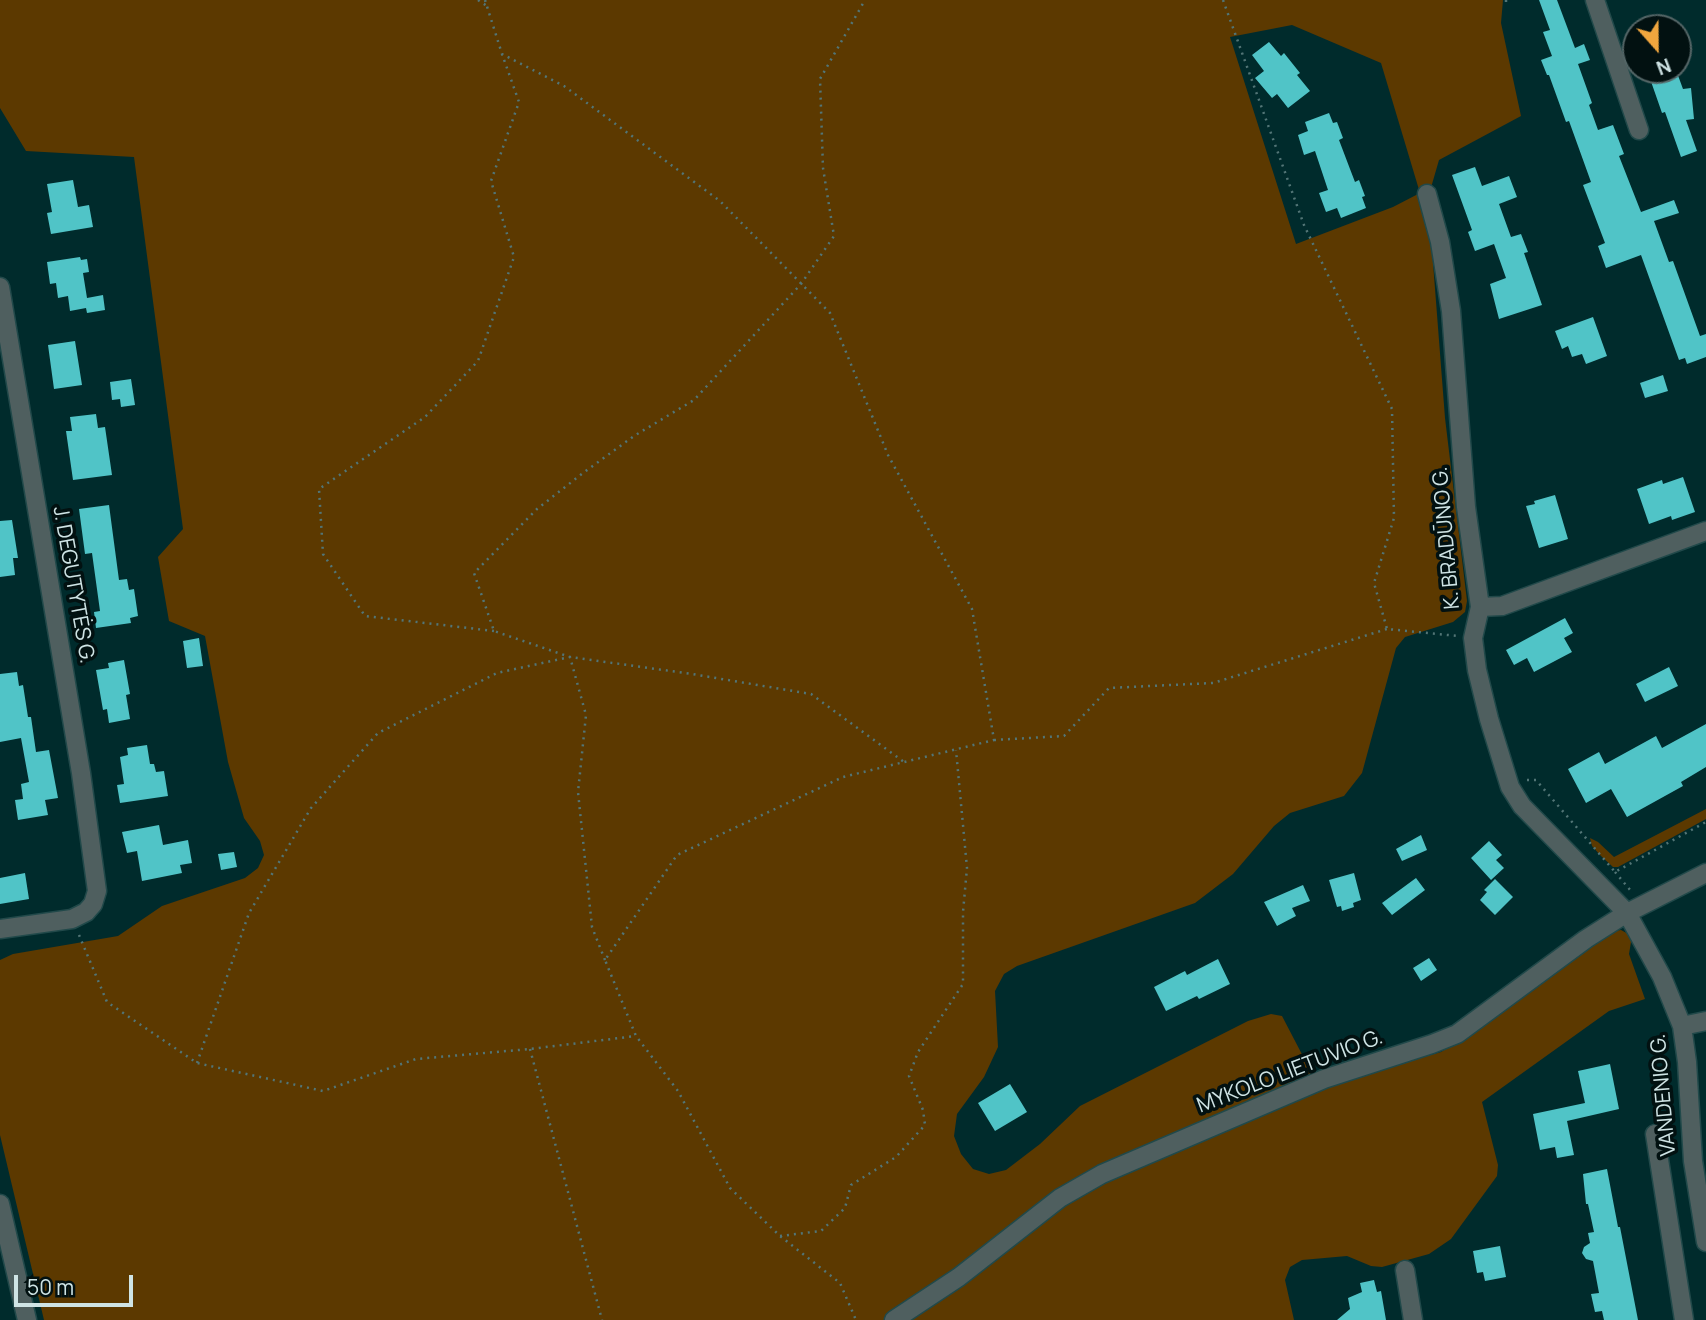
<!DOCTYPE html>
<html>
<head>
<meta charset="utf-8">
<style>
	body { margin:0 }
	#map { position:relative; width:1706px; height:1320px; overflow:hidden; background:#002b2c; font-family:Manrope,sans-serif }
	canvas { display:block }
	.north { position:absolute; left:1622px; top:14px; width:70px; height:70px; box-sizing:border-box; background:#021111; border:2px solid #546566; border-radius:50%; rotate:159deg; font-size:19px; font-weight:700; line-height:28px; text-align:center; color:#cfe4e5 }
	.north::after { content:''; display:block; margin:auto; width:24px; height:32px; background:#f0a63e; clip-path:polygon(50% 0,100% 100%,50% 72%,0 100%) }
	.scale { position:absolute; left:14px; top:1275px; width:119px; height:32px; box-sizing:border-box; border:4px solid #cfe4e5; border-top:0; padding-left:9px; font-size:21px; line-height:24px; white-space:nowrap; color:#cfe4e5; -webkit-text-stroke:5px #021111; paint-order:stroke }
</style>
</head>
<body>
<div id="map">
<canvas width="1706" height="1320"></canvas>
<div class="north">N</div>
<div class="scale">50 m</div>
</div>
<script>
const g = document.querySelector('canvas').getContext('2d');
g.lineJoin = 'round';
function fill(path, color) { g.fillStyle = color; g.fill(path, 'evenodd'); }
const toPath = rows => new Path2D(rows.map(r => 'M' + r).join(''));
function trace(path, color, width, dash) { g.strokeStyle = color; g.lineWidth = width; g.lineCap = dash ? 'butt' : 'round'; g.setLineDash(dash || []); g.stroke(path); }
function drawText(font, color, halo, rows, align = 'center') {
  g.font = font + ' Manrope,sans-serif'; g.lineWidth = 7; g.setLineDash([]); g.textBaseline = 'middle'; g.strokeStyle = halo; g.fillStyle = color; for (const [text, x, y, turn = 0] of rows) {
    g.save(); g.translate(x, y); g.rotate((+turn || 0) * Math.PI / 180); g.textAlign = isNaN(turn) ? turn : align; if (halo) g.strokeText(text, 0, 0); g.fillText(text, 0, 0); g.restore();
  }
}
const green = toPath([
	[0,0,1503,0,1501,23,1521,116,1439,160,1428,198,1445,418,1467,601,1465,612,1453,622,1405,637,1396,648,1362,773,1344,796,1290,813,1274,826,1233,874,1195,903,1017,966,1004,974,995,991,998,1047,984,1077,957,1114,954,1136,961,1154,973,1169,989,1174,1006,1170,1040,1144,1080,1106,1248,1021,1271,1014,1282,1016,1319,1087,1441,1052,1479,1027,1584,947,1613,931,1621,930,1632,936,1629,954,1645,999,1609,1011,1482,1102,1498,1165,1497,1176,1451,1239,1429,1254,1382,1267,1371,1266,1347,1256,1302,1260,1290,1267,1285,1280,1294,1320,44,1320,0,1135,0,960,13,954,118,936,162,906,245,878,258,868,264,855,260,841,244,818,228,762,205,636,169,621,158,557,183,529,134,157,26,151,0,108],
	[1292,25,1381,63,1420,193,1393,207,1296,244,1230,37],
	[1706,809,1706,819,1618,867,1613,867,1601,856,1592,846,1590,838,1598,842,1614,857]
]);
const building = toPath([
	[1539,0,1557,0,1575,48,1584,44,1590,60,1578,64,1592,103,1589,105,1598,130,1613,125,1624,154,1619,156,1641,212,1674,200,1679,213,1654,221,1669,262,1673,261,1700,336,1706,334,1706,357,1687,364,1685,358,1679,360,1641,255,1606,268,1598,246,1605,243,1583,185,1591,182,1569,121,1566,122,1549,75,1547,75,1541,60,1552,56,1543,32,1550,30],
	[1269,42,1281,56,1284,53,1300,73,1297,75,1310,91,1288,108,1277,94,1272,98,1255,78,1264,71,1252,55],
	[1647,70,1676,70,1683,89,1691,88,1694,119,1686,120,1697,151,1681,157,1665,112,1662,113],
	[1329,113,1333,123,1337,122,1343,138,1339,140,1350,169,1355,182,1359,180,1365,196,1362,197,1366,208,1341,218,1337,208,1326,212,1319,193,1328,190,1315,151,1304,155,1298,135,1308,131,1305,122],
	[1475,167,1482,186,1509,176,1517,197,1499,204,1511,237,1521,234,1528,252,1524,253,1542,305,1499,319,1490,284,1506,278,1494,244,1475,251,1468,232,1472,230,1452,175],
	[73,180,78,207,89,205,93,227,51,234,47,213,52,212,47,184],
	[80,257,81,260,87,259,89,272,83,273,87,298,103,295,105,310,87,313,86,308,70,311,68,296,58,298,56,283,50,284,47,262],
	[1593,317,1607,356,1586,364,1582,354,1572,357,1568,346,1562,349,1555,331],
	[75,341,82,385,54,389,48,345],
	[1663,375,1668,391,1645,398,1640,383],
	[131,379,135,405,121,407,120,399,112,400,110,382],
	[96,414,98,428,105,427,112,475,73,480,66,431,72,431,70,417],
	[1683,477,1695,512,1672,520,1671,516,1649,524,1637,489,1662,480,1663,484],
	[1555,495,1568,539,1539,548,1526,506,1535,504,1534,501],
	[109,505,119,580,127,579,129,590,134,589,138,616,130,618,131,623,96,628,94,612,100,611,92,553,85,554,79,509],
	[12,520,18,558,13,558,15,575,0,577,0,521],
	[1565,618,1573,633,1564,638,1572,652,1534,672,1527,658,1514,665,1506,650],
	[199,638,203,666,187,668,183,641],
	[124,660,130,694,126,695,130,719,109,723,107,709,103,710,96,670,109,668,108,663],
	[1669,667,1678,686,1645,702,1636,684],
	[17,672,19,686,23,685,28,717,31,717,36,752,49,750,58,798,45,800,48,815,18,820,15,800,23,799,21,784,29,782,21,738,0,742,0,674],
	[1706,724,1706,767,1681,782,1683,786,1627,817,1611,789,1586,803,1568,769,1599,752,1605,764,1656,736,1662,748],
	[147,745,150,764,154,764,156,772,164,771,168,796,120,803,117,785,124,784,120,757,128,755,127,748],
	[159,825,163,845,188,840,192,863,180,865,182,873,142,881,137,851,127,853,122,832],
	[1421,835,1427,850,1402,861,1396,849],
	[1489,841,1502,855,1496,860,1504,868,1491,880,1471,858],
	[234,852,237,867,221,870,218,854],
	[25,873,29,899,0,904,0,878],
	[1354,873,1361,900,1353,903,1354,907,1342,911,1341,906,1337,907,1329,880],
	[1416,878,1425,890,1392,915,1382,903],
	[1495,879,1513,897,1495,915,1480,900,1487,892,1484,890],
	[1303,885,1310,901,1292,908,1296,916,1277,926,1264,902],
	[1429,958,1437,970,1421,981,1413,968],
	[1218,959,1230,984,1199,999,1197,996,1166,1011,1154,987,1185,971,1187,975],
	[1610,1064,1619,1109,1567,1121,1574,1155,1557,1158,1555,1147,1540,1150,1533,1114,1585,1103,1578,1071],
	[1010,1084,1027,1112,995,1131,978,1103],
	[1607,1169,1618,1227,1620,1227,1638,1320,1604,1320,1602,1311,1595,1312,1591,1294,1599,1293,1593,1261,1586,1259,1582,1253,1584,1247,1590,1243,1588,1233,1594,1232,1588,1204,1586,1204,1583,1174],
	[1500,1246,1506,1277,1485,1281,1483,1272,1477,1273,1473,1251],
	[1374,1280,1377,1292,1381,1291,1386,1320,1337,1320,1350,1309,1348,1298,1362,1292,1360,1283]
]);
const path = toPath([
	[478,0,487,6],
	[485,0,502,54,564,86,720,201,830,313,888,455,972,609,994,740,843,777,677,855,605,960,636,1036,678,1091,730,1188,780,1236,840,1283,856,1320],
	[1223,0,1304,225,1392,409,1394,518,1374,583,1387,629,1458,636],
	[1506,0,1506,6],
	[494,631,365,616,323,554,319,489,425,417,478,361,514,257,491,181,519,102,502,54],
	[994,740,1064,736,1109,688,1213,683,1387,629],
	[1527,780,1536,780,1615,872,1706,822],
	[1615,872,1631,891],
	[79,935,107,1002,197,1063,323,1091,416,1059,530,1049,636,1036],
	[605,960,592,927,578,792,586,715,570,657,494,631,474,573,537,509,583,473,634,436,694,400,801,284,834,236,823,168,820,79,865,0],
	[530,1049,602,1320],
	[197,1063,249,913,311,808,378,733,497,673,570,657,692,674,811,694,904,762],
	[780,1236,821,1231,845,1208,851,1185,896,1157,925,1125,923,1110,909,1076,918,1052,963,984,963,912,967,868,956,750]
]);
const minor = toPath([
	[1595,0,1639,130],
	[1427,194,1440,242,1451,311,1466,507,1480,607,1473,638,1477,670,1489,719,1510,787,1522,806,1627,913,1662,977,1682,1026,1687,1062,1693,1161,1706,1242],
	[0,287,81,773,97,891,93,904,86,912,72,919,0,929],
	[1480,607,1502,606,1706,531],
	[1682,1026,1706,1021],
	[1655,1134,1684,1320],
	[0,1204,27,1320],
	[1405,1270,1413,1320],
	[894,1320,959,1277,1060,1198,1102,1174,1324,1079,1432,1044,1457,1034,1586,939,1627,913,1706,873]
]);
const streetNames = [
	["K. BRADŪNO G.",1447,538,-95],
	["J. DEGUTYTĖS G.",73,585,80],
	["MYKOLO LIETUVIO G.",1290,1072,-21],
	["VANDENIO G.",1664,1095,-95]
];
fill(green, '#5c3900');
fill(building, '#50c4c7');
trace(minor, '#21494a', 21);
trace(path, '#527576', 2.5, [2, 5]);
trace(minor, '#4f5f5f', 18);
drawText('21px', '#cfe4e5', '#021111', streetNames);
</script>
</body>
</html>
